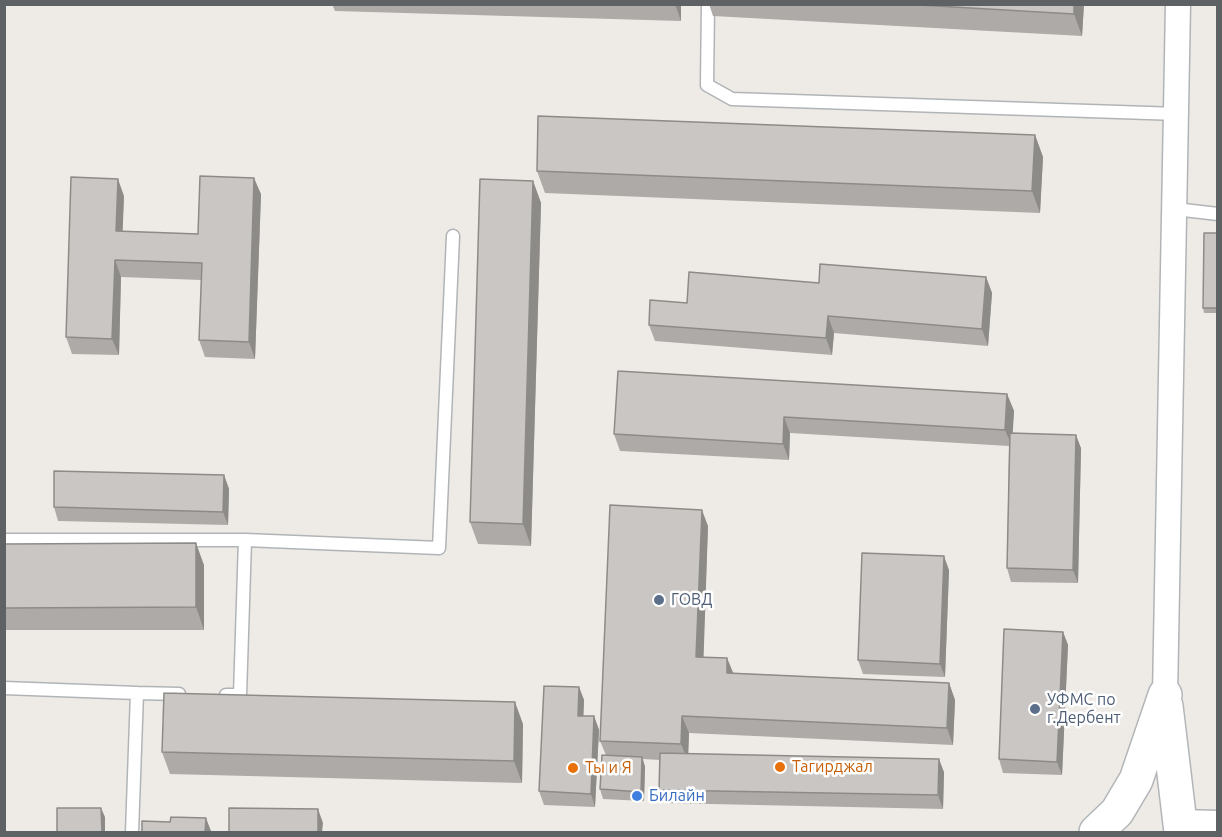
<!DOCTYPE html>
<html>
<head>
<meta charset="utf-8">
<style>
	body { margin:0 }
	#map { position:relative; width:1222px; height:837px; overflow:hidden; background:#eeebe6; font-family:Ubuntu,sans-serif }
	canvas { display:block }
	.frame { position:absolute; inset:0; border:6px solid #5e6265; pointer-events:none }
</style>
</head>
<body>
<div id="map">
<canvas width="1222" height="837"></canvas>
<div class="frame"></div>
</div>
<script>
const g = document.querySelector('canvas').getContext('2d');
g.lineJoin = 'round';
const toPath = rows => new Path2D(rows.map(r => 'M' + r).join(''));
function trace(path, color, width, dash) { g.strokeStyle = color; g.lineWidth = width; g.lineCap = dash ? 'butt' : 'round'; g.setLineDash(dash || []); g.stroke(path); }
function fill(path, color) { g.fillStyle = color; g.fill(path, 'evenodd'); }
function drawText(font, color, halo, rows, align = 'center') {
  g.font = font + ' Ubuntu,sans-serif'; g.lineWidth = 5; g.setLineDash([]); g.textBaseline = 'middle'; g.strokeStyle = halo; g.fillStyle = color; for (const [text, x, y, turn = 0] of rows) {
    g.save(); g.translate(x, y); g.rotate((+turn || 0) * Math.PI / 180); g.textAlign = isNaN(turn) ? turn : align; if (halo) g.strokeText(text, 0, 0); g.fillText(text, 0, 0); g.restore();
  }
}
const lane = toPath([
	[708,4,707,85,732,99,1178,114],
	[1175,209,1218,214],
	[4,540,245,540],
	[4,688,137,693],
	[226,695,240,695,245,540,439,548,453,236],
	[132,832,137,693,179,694]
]);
const street = toPath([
	[1165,695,1178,4],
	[1179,822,1218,823]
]);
const secondary = toPath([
	[1166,706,1181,832],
	[1096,832,1117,812,1136,780,1165,695]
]);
const wall = toPath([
	[199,4,276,4,276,6],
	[332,4,681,4,681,21,335,11],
	[709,4,1084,4,1082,36,713,16],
	[1035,135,1043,157,1040,213,545,193,537,171],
	[533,181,541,203,531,546,478,544,470,522],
	[261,194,255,359,205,357,199,340,201,280,121,277,119,355,72,354,66,337,124,196,122,231,198,234],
	[1218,233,1218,313,1204,313,1203,308],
	[986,277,992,293,988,346,834,333,832,355,655,341,649,325,687,303,819,283],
	[1007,394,1014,411,1012,433,1081,448,1078,583,1011,582,1007,568,1009,446,790,433,789,460,620,451,614,434],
	[224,475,229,489,228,525,58,521,54,507],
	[708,526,703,657,727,658,733,673,949,683,955,700,953,745,689,733,688,754,944,772,943,809,664,803,659,790,660,760,643,759,645,767,644,801,603,799,600,789,606,755,600,741],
	[4,544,204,565,204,630,4,630],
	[949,570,945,677,863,674,858,660],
	[1063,632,1068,645,1062,775,1003,773,999,759],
	[579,687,584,700,583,716,594,716,599,730,595,807,544,805,539,791],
	[523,724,522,783,170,774,162,752]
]);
const shadedWall = toPath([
	[675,4,681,4,681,21],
	[1074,4,1084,4,1082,36,1074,14],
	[1035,135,1043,157,1040,213,1032,191],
	[254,178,261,194,255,359,249,342],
	[118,179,124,196,122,248,116,231],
	[533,181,541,203,531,546,523,524],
	[115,260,121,277,119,355,112,339],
	[986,277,992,293,988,346,982,329],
	[828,316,834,333,832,355,826,338],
	[1007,394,1014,411,1012,446,1005,430],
	[784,417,790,433,789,460,783,444],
	[1076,435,1081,448,1078,583,1073,570],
	[224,475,229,489,228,525,223,512],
	[702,510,708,526,703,674,696,657],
	[196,543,204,565,204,630,196,607],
	[944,556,949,570,945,677,940,664],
	[1063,632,1068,645,1062,775,1057,762],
	[727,658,734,675,727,673],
	[949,683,955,700,953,745,947,728],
	[579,687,584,700,583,729,578,716],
	[515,702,523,724,522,783,514,761],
	[594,716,599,730,595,807,591,794],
	[682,716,689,733,688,761,681,744],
	[642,757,645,767,644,801,641,792],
	[939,759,944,772,943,809,938,795],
	[101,808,105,817,105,832,102,832],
	[318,809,323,823,322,832,318,832],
	[206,818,211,831,211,832,205,832]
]);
const building = toPath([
	[902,4,1074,4,1074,14,902,4],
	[538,116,1035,135,1032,191,537,171,538,116],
	[200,176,254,178,249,342,199,340,202,263,115,260,112,339,66,337,71,177,118,179,116,231,198,234,200,176],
	[480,179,533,181,523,524,470,522,480,179],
	[1204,233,1218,233,1218,308,1203,308,1204,233],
	[820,264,986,277,982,329,828,316,826,338,649,325,650,300,687,303,689,272,819,283,820,264],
	[618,371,1007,394,1005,430,784,417,783,444,614,434,618,371],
	[1010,433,1076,435,1073,570,1007,568,1010,433],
	[54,471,224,475,223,512,54,507,54,471],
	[610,505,702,510,696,657,727,658,727,673,949,683,947,728,682,716,681,744,600,741,610,505],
	[196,543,196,607,4,608,4,544,196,543],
	[862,553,944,556,940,664,858,660,862,553],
	[1004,629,1063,632,1057,762,999,759,1004,629],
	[544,686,579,687,578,716,594,716,591,794,539,791,544,686],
	[164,693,515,702,514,761,162,752,164,693],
	[660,753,939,759,938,795,659,790,660,753],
	[602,755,642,757,641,792,600,789,602,755],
	[57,808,101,808,102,832,57,832,57,808],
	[229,808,318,809,318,832,229,832,229,808],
	[171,817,206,818,205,832,142,832,142,821,170,822,171,817]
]);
const markers = [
	[659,600,6,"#5c6f8a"],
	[1035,709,6,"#5c6f8a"],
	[780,767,6,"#e8710a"],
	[573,768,6,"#e8710a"],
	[637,796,6,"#3f7fe0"]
];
const serviceNames = [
	["ГОВД",671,600],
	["УФМС по",1047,700],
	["г.Дербент",1047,718]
];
const foodNames = [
	["Тагирджал",792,767],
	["Ты и Я",585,768]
];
const shopNames = [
	["Билайн",649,796]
];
trace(lane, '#b1b4b7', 15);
trace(street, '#b1b4b7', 27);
trace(secondary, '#b3b6b9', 36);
trace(lane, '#fff', 12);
trace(street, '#fff', 24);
trace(secondary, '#fff', 33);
fill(wall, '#aeaaa8');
fill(shadedWall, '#8d8b88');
fill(building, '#cac6c3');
trace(building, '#8d8b88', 1.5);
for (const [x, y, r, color] of markers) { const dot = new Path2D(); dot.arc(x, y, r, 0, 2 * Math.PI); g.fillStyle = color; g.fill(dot); trace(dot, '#fff', 2); }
drawText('16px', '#4e5e75', '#fff', serviceNames, 'left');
drawText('16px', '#c56008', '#fff', foodNames, 'left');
drawText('16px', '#366cbe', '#fff', shopNames, 'left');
</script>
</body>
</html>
